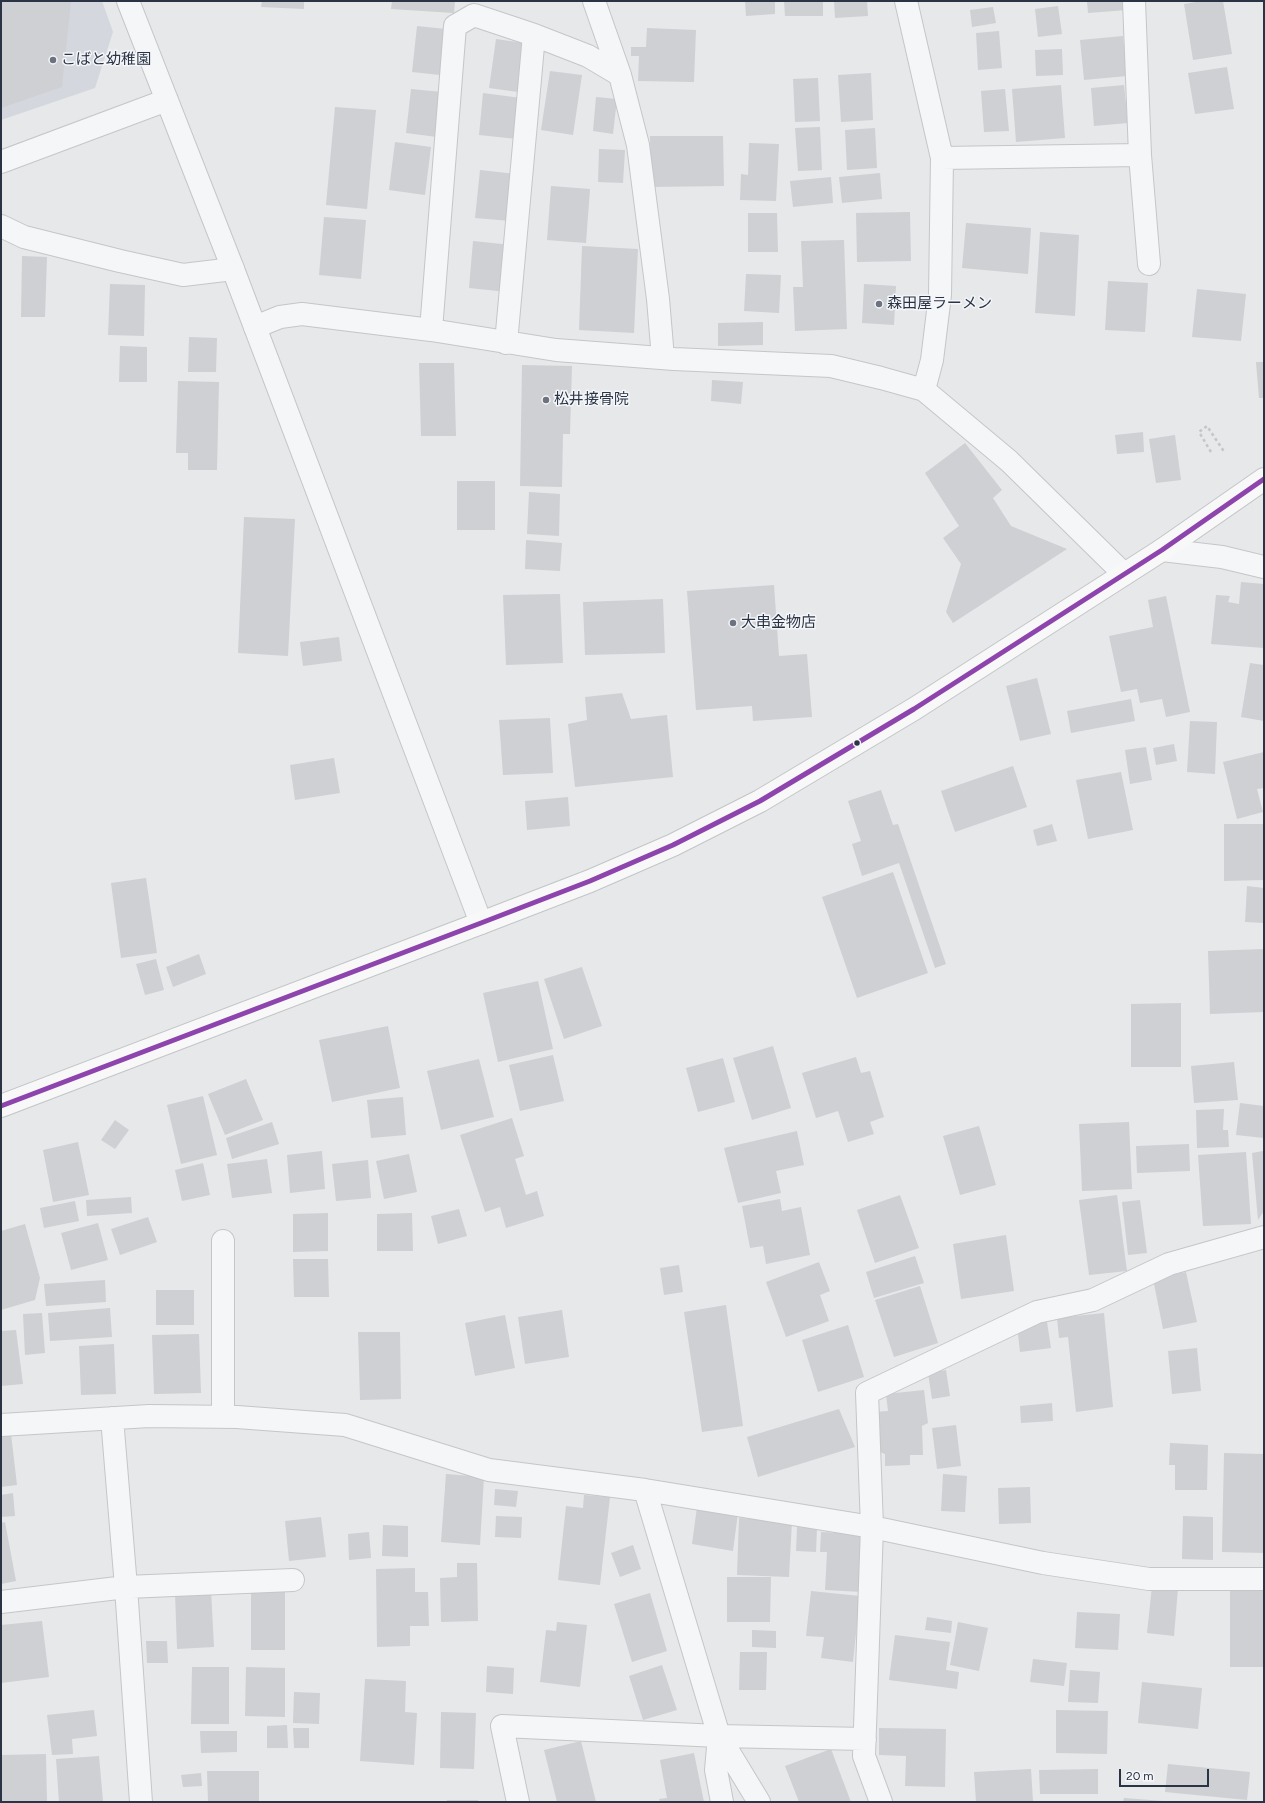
<!DOCTYPE html>
<html>
<head>
<meta charset="utf-8">
<style>
	body { margin:0 }
	#map { position:relative; width:1265px; height:1803px; overflow:hidden; background:#e6e8ea; font-family:Figtree,sans-serif }
	canvas { display:block }
	.frame { position:absolute; inset:0; border:2px solid #2b3445; pointer-events:none }
	.scale { position:absolute; left:1119px; top:1769px; width:90px; height:18px; box-sizing:border-box; border:2px solid #2b3445; border-top:0; padding-left:5px; font-size:12px; line-height:14px; white-space:nowrap; color:#2b3445; -webkit-text-stroke:3px #f4f6f9; paint-order:stroke }
</style>
</head>
<body>
<div id="map">
<canvas width="1265" height="1803"></canvas>
<div class="frame"></div>
<div class="scale">20 m</div>
</div>
<script>
const g = document.querySelector('canvas').getContext('2d');
g.lineJoin = 'round';
function fill(path, color) { g.fillStyle = color; g.fill(path, 'evenodd'); }
const toPath = rows => new Path2D(rows.map(r => 'M' + r).join(''));
function trace(path, color, width, dash) { g.strokeStyle = color; g.lineWidth = width; g.lineCap = dash ? 'butt' : 'round'; g.setLineDash(dash || []); g.stroke(path); }
function drawText(font, color, halo, rows, align = 'center') {
  g.font = font + ' Figtree,"Noto Sans JP",sans-serif'; g.lineWidth = 3; g.setLineDash([]); g.textBaseline = 'middle'; g.strokeStyle = halo; g.fillStyle = color; for (const [text, x, y, turn = 0] of rows) {
    g.save(); g.translate(x, y); g.rotate((+turn || 0) * Math.PI / 180); g.textAlign = isNaN(turn) ? turn : align; if (halo) g.strokeText(text, 0, 0); g.fillText(text, 0, 0); g.restore();
  }
}
const built = toPath([
	[1,1,102,1,113,32,95,88,1,120]
]);
const building = toPath([
	[1,1,71,1,62,87,1,108],
	[262,1,304,1,304,9,261,7],
	[392,1,455,1,454,13,391,9],
	[745,1,775,1,775,14,746,16],
	[784,1,823,1,823,16,785,16],
	[834,1,867,1,868,16,835,18],
	[1087,1,1126,1,1127,10,1088,13],
	[1202,1,1223,1,1232,54,1193,60,1184,4],
	[1058,6,1062,34,1038,37,1035,9],
	[993,7,996,23,972,27,970,10],
	[417,26,446,29,440,75,412,72],
	[647,28,696,30,694,82,638,81,639,56,631,56,631,47,646,47],
	[999,31,1002,68,978,70,976,33],
	[1123,36,1127,76,1084,80,1080,40],
	[496,39,524,43,518,92,489,88],
	[1062,49,1063,75,1036,76,1035,50],
	[1227,67,1234,109,1195,114,1188,73],
	[550,71,582,75,573,135,541,130],
	[871,73,873,120,841,122,838,75],
	[818,78,820,121,795,122,793,79],
	[1061,85,1065,138,1016,142,1012,89],
	[1124,85,1128,123,1094,126,1091,88],
	[411,89,442,92,437,137,406,133],
	[1005,89,1009,131,984,132,981,91],
	[483,93,521,98,517,139,479,135],
	[596,97,617,99,613,134,593,131],
	[335,107,376,110,367,209,326,205],
	[820,127,822,170,798,171,795,128],
	[875,128,877,168,847,170,845,130],
	[650,136,723,136,724,186,651,187],
	[395,142,431,147,425,195,389,190],
	[749,143,779,144,776,201,740,200,741,174,748,175],
	[599,149,625,150,623,183,598,182],
	[480,170,516,174,511,221,475,218],
	[880,173,882,199,842,203,839,177],
	[831,177,833,203,793,207,790,181],
	[551,186,590,189,586,243,547,240],
	[910,212,911,261,857,262,856,213],
	[748,213,777,213,778,252,748,252],
	[324,217,366,220,361,279,319,275],
	[966,223,1031,228,1028,274,962,268],
	[1040,232,1079,235,1075,316,1035,313],
	[844,240,847,329,795,331,793,287,803,287,801,241],
	[473,241,512,245,507,292,469,288],
	[582,246,638,249,634,333,579,330],
	[22,256,47,257,45,317,21,317],
	[746,274,781,275,779,313,744,311],
	[1108,281,1148,283,1145,332,1105,330],
	[110,284,145,285,144,336,108,335],
	[864,284,896,286,894,325,862,323],
	[1197,289,1246,294,1241,341,1192,337],
	[763,322,763,345,718,346,718,323],
	[189,337,217,338,216,372,188,372],
	[120,346,147,347,147,382,119,382],
	[1256,362,1264,362,1264,398,1259,398],
	[419,363,454,363,456,436,421,436],
	[522,365,572,366,570,434,563,434,562,487,520,486],
	[712,380,743,382,741,404,711,401],
	[178,381,219,382,217,470,188,470,188,453,176,453],
	[1143,432,1144,452,1117,454,1115,435],
	[1175,435,1181,480,1156,483,1149,439],
	[965,443,1002,490,993,498,1011,526,1067,549,953,623,946,612,961,564,943,538,959,526,925,473],
	[457,481,495,481,495,530,457,530],
	[529,492,560,494,559,536,527,534],
	[244,517,295,519,288,656,238,653],
	[526,540,562,543,560,571,525,569],
	[1241,582,1264,584,1264,648,1211,644,1216,595,1230,596,1228,602,1239,604],
	[774,585,779,656,807,654,812,717,753,721,752,706,696,710,687,591],
	[560,594,563,663,506,665,503,595],
	[1166,596,1190,712,1166,717,1162,699,1140,703,1137,689,1121,692,1109,636,1153,627,1148,600],
	[663,599,665,653,585,655,583,602],
	[339,637,342,661,303,666,300,642],
	[1250,663,1264,665,1264,721,1241,717],
	[1037,678,1051,734,1020,741,1006,686],
	[622,693,631,719,667,715,673,777,575,787,568,724,587,720,585,697],
	[1131,699,1135,721,1071,733,1067,711],
	[550,718,553,773,503,775,499,720],
	[1190,721,1217,722,1215,774,1187,772],
	[1174,744,1177,761,1156,765,1153,748],
	[1146,747,1152,780,1130,784,1125,750],
	[1264,752,1264,788,1257,789,1263,812,1237,819,1223,762],
	[334,758,340,793,295,800,290,765],
	[1013,766,1027,807,955,832,941,791],
	[1121,772,1133,830,1088,839,1076,780],
	[881,790,893,825,898,824,946,964,935,968,899,863,862,876,852,844,861,841,848,801],
	[568,797,570,826,527,830,525,801],
	[1052,824,1057,841,1037,846,1033,830],
	[1224,824,1264,824,1264,880,1224,881],
	[893,872,928,973,857,998,822,897],
	[146,878,157,953,121,958,111,883],
	[1247,886,1264,888,1264,923,1245,922],
	[1264,949,1264,1012,1210,1014,1208,951],
	[199,954,206,974,173,987,166,967],
	[156,959,164,990,145,995,136,964],
	[582,967,602,1026,564,1039,544,979],
	[538,981,553,1049,498,1062,483,993],
	[1181,1003,1181,1067,1131,1067,1131,1004],
	[388,1026,400,1088,332,1102,319,1040],
	[773,1046,791,1108,752,1120,733,1058],
	[553,1055,564,1101,520,1111,509,1065],
	[856,1057,861,1073,870,1071,884,1117,870,1122,874,1134,848,1142,838,1111,816,1118,802,1073],
	[723,1058,735,1102,698,1112,686,1068],
	[479,1059,494,1117,441,1130,427,1071],
	[1234,1062,1238,1100,1194,1103,1191,1066],
	[246,1079,263,1120,225,1135,208,1094],
	[203,1096,217,1155,181,1164,167,1105],
	[403,1097,406,1135,371,1138,367,1100],
	[1240,1103,1264,1106,1264,1138,1236,1135],
	[1224,1109,1223,1130,1228,1130,1229,1147,1197,1148,1196,1110],
	[512,1118,524,1156,515,1159,526,1195,537,1191,544,1216,506,1228,500,1207,485,1212,460,1135],
	[115,1120,129,1130,115,1149,101,1140],
	[272,1122,279,1144,232,1159,226,1138],
	[1129,1122,1132,1189,1082,1191,1079,1124],
	[979,1126,996,1185,960,1195,943,1136],
	[797,1131,804,1165,776,1171,781,1193,738,1203,724,1148],
	[78,1142,89,1195,53,1202,43,1150],
	[1189,1144,1190,1171,1137,1173,1136,1146],
	[322,1151,325,1189,290,1193,287,1155],
	[1263,1151,1264,1211,1258,1220,1252,1153],
	[1246,1152,1251,1224,1203,1226,1198,1155],
	[409,1154,417,1192,384,1199,376,1161],
	[267,1159,272,1193,232,1198,227,1164],
	[368,1160,371,1198,336,1201,332,1164],
	[203,1163,210,1195,182,1201,175,1170],
	[900,1195,919,1248,875,1263,857,1210],
	[1117,1195,1127,1271,1089,1275,1079,1200],
	[131,1197,132,1213,87,1216,86,1200],
	[780,1199,782,1211,801,1207,810,1255,766,1264,763,1246,750,1248,742,1206],
	[1140,1200,1147,1253,1128,1255,1122,1202],
	[75,1201,79,1221,44,1228,40,1208],
	[459,1209,467,1236,438,1244,431,1216],
	[328,1213,328,1251,293,1252,293,1214],
	[412,1213,413,1251,377,1251,377,1214],
	[148,1217,157,1242,120,1255,111,1229],
	[98,1223,108,1260,71,1270,61,1233],
	[25,1224,40,1278,35,1300,1,1310,1,1231],
	[1006,1235,1014,1291,961,1299,953,1244],
	[915,1256,924,1283,874,1298,866,1272],
	[293,1259,328,1259,329,1297,294,1297],
	[819,1262,830,1291,820,1295,829,1321,786,1337,766,1282],
	[679,1265,683,1292,664,1295,660,1268],
	[1186,1272,1197,1322,1163,1329,1153,1279],
	[105,1280,106,1302,46,1306,44,1284],
	[920,1286,938,1343,894,1357,875,1300],
	[156,1290,194,1290,194,1325,156,1325],
	[726,1305,743,1426,702,1432,684,1312],
	[110,1308,112,1337,50,1341,48,1313],
	[562,1310,569,1357,525,1364,518,1317],
	[42,1313,45,1353,25,1355,23,1314],
	[1104,1313,1113,1407,1076,1412,1068,1337,1059,1338,1057,1318],
	[505,1315,515,1368,475,1376,465,1323],
	[1047,1322,1051,1348,1020,1352,1017,1326],
	[848,1325,864,1377,818,1392,802,1340],
	[16,1330,23,1384,1,1386,1,1331],
	[358,1332,400,1332,401,1399,360,1400],
	[199,1334,201,1393,154,1394,152,1335],
	[114,1344,116,1394,81,1395,79,1346],
	[1197,1348,1201,1391,1172,1394,1168,1351],
	[946,1370,950,1396,932,1399,928,1373],
	[924,1390,928,1423,922,1426,923,1455,910,1455,910,1465,885,1466,885,1454,877,1451,873,1412,888,1411,886,1394],
	[1052,1403,1053,1421,1021,1423,1020,1406],
	[839,1409,855,1447,758,1477,747,1437],
	[956,1425,961,1466,937,1469,932,1428],
	[11,1434,17,1485,1,1487,1,1435],
	[1170,1443,1208,1445,1207,1490,1175,1490,1175,1465,1169,1465],
	[1224,1453,1264,1454,1264,1553,1222,1552],
	[446,1474,484,1477,480,1545,441,1542],
	[943,1474,967,1476,965,1512,941,1511],
	[1030,1487,1031,1523,999,1524,998,1488],
	[495,1489,518,1491,516,1507,494,1505],
	[13,1493,15,1516,1,1517,1,1495],
	[584,1495,610,1497,600,1585,558,1580,566,1506,583,1508],
	[697,1507,738,1513,733,1551,692,1544],
	[496,1516,522,1517,521,1538,495,1537],
	[1183,1516,1213,1517,1213,1560,1182,1559],
	[321,1517,326,1557,289,1561,285,1521],
	[739,1518,792,1521,789,1577,737,1575],
	[5,1522,16,1581,1,1584,1,1523],
	[383,1525,408,1526,408,1557,382,1556],
	[797,1527,817,1528,816,1552,796,1551],
	[369,1532,371,1558,349,1560,348,1534],
	[821,1532,864,1534,862,1592,825,1590,827,1552,820,1552],
	[633,1545,641,1569,620,1577,611,1553],
	[457,1563,477,1563,478,1621,441,1622,440,1578,457,1577],
	[415,1568,415,1592,428,1592,429,1626,410,1626,410,1646,377,1647,376,1569],
	[727,1577,771,1577,770,1622,727,1622],
	[1152,1586,1178,1588,1174,1636,1147,1633],
	[1230,1587,1264,1587,1264,1667,1230,1667],
	[211,1590,214,1647,177,1649,175,1592],
	[251,1590,285,1590,285,1650,251,1650],
	[811,1591,860,1596,853,1662,821,1658,824,1637,806,1636],
	[650,1593,667,1651,632,1662,614,1604],
	[1077,1612,1120,1614,1118,1650,1075,1648],
	[927,1617,952,1621,951,1633,925,1630],
	[42,1621,49,1677,1,1683,1,1625],
	[557,1622,587,1625,580,1687,540,1682,546,1630,556,1631],
	[958,1622,988,1628,979,1671,950,1665],
	[752,1630,776,1631,776,1648,752,1647],
	[895,1635,950,1642,946,1670,959,1672,957,1689,889,1680],
	[146,1641,167,1641,168,1663,147,1663],
	[740,1652,767,1652,766,1690,739,1690],
	[1033,1659,1067,1663,1064,1686,1030,1682],
	[662,1665,677,1710,643,1720,629,1676],
	[487,1666,514,1668,513,1694,486,1692],
	[192,1667,229,1667,229,1724,191,1724],
	[246,1667,285,1668,285,1717,245,1716],
	[1070,1670,1100,1672,1098,1703,1068,1702],
	[365,1679,406,1681,405,1712,417,1713,414,1765,360,1761],
	[1142,1682,1202,1688,1198,1729,1138,1723],
	[294,1692,320,1693,319,1724,293,1723],
	[94,1710,97,1736,72,1739,73,1754,52,1755,47,1715],
	[1056,1710,1108,1711,1107,1754,1056,1753],
	[441,1712,476,1713,474,1769,440,1768],
	[287,1725,288,1748,267,1748,267,1726],
	[293,1728,309,1728,309,1748,294,1748],
	[879,1728,946,1729,945,1787,905,1786,906,1756,879,1755],
	[200,1731,237,1731,237,1752,201,1753],
	[581,1741,596,1802,557,1802,544,1750],
	[831,1749,851,1802,799,1802,785,1766],
	[694,1753,704,1802,660,1802,659,1799,667,1798,660,1760],
	[46,1754,47,1802,1,1802,1,1755],
	[99,1756,103,1801,59,1802,56,1759],
	[1168,1764,1250,1772,1247,1800,1165,1792],
	[1031,1769,1033,1801,976,1802,974,1772],
	[1098,1769,1098,1794,1040,1794,1039,1770],
	[207,1771,259,1771,259,1802,208,1802],
	[201,1773,202,1786,183,1787,181,1775],
	[1124,1798,1163,1801,1163,1802,1123,1802],
	[447,1800,478,1800,478,1802,447,1802]
]);
const path = toPath([
	[1211,452,1199,432,1207,426,1225,453]
]);
const minor = toPath([
	[594,1,620,75],
	[906,1,942,158,940,295,932,360,924,390],
	[1134,1,1140,155,1149,264],
	[942,158,1140,155],
	[1,226,24,237,120,261,183,275,233,269],
	[255,327,280,317,302,314,431,330,556,350,674,359,831,366,881,378,924,390,1009,461,1124,574],
	[431,330,455,26,474,15,534,35,588,56,620,75,638,145,658,299,663,358],
	[506,343,534,35],
	[223,1416,223,1241],
	[112,1418,126,1587,141,1802],
	[1,1425,149,1416,237,1417,345,1425,489,1470,645,1490,872,1527,1043,1563,1149,1579,1264,1579],
	[645,1490,719,1736,716,1770,722,1802],
	[1,1602,126,1587,293,1580],
	[719,1736,759,1802],
	[518,1802,502,1726,719,1736,865,1739],
	[881,1802,864,1756,872,1527,867,1393,1037,1312,1093,1300,1169,1264,1264,1237]
]);
const tertiary = toPath([
	[128,1,233,269,481,923],
	[1,162,167,100],
	[1162,550,1222,557,1264,567]
]);
const primary = toPath([
	[1,1106,481,923,590,881,673,845,760,801,914,709,1162,550,1264,479]
]);
const bus1 = toPath([
	[1,1106,481,923,590,881,673,845,760,801,914,709,1162,550,1264,479]
]);
const markers = [
	[53,60,4,"#6c737f"],
	[879,304,4,"#6c737f"],
	[546,400,4,"#6c737f"],
	[733,623,4,"#6c737f"],
	[857,743,3.5,"#2b3445"]
];
const poiNames = [
	["こばと幼稚園",61,60],
	["森田屋ラーメン",887,304],
	["松井接骨院",554,400],
	["大串金物店",741,623]
];
fill(built, '#d4d7dd');
fill(building, '#ced0d3');
trace(minor, '#c4c6c8', 24);
trace(tertiary, '#c4c6c8', 24);
trace(primary, '#c2c5c8', 24);
trace(path, '#c5c6ca', 2.5, [3, 3]);
trace(minor, '#f5f6f7', 22);
trace(tertiary, '#f5f6f7', 22);
trace(primary, '#f8f8f8', 22);
trace(bus1, '#8e44ad', 5);
for (const [x, y, r, color] of markers) { const dot = new Path2D(); dot.arc(x, y, r, 0, 2 * Math.PI); g.fillStyle = color; g.fill(dot); trace(dot, '#f4f6f9', 1.5); }
drawText('15px', '#2b3445', '#f4f6f9', poiNames, 'left');
</script>
</body>
</html>
